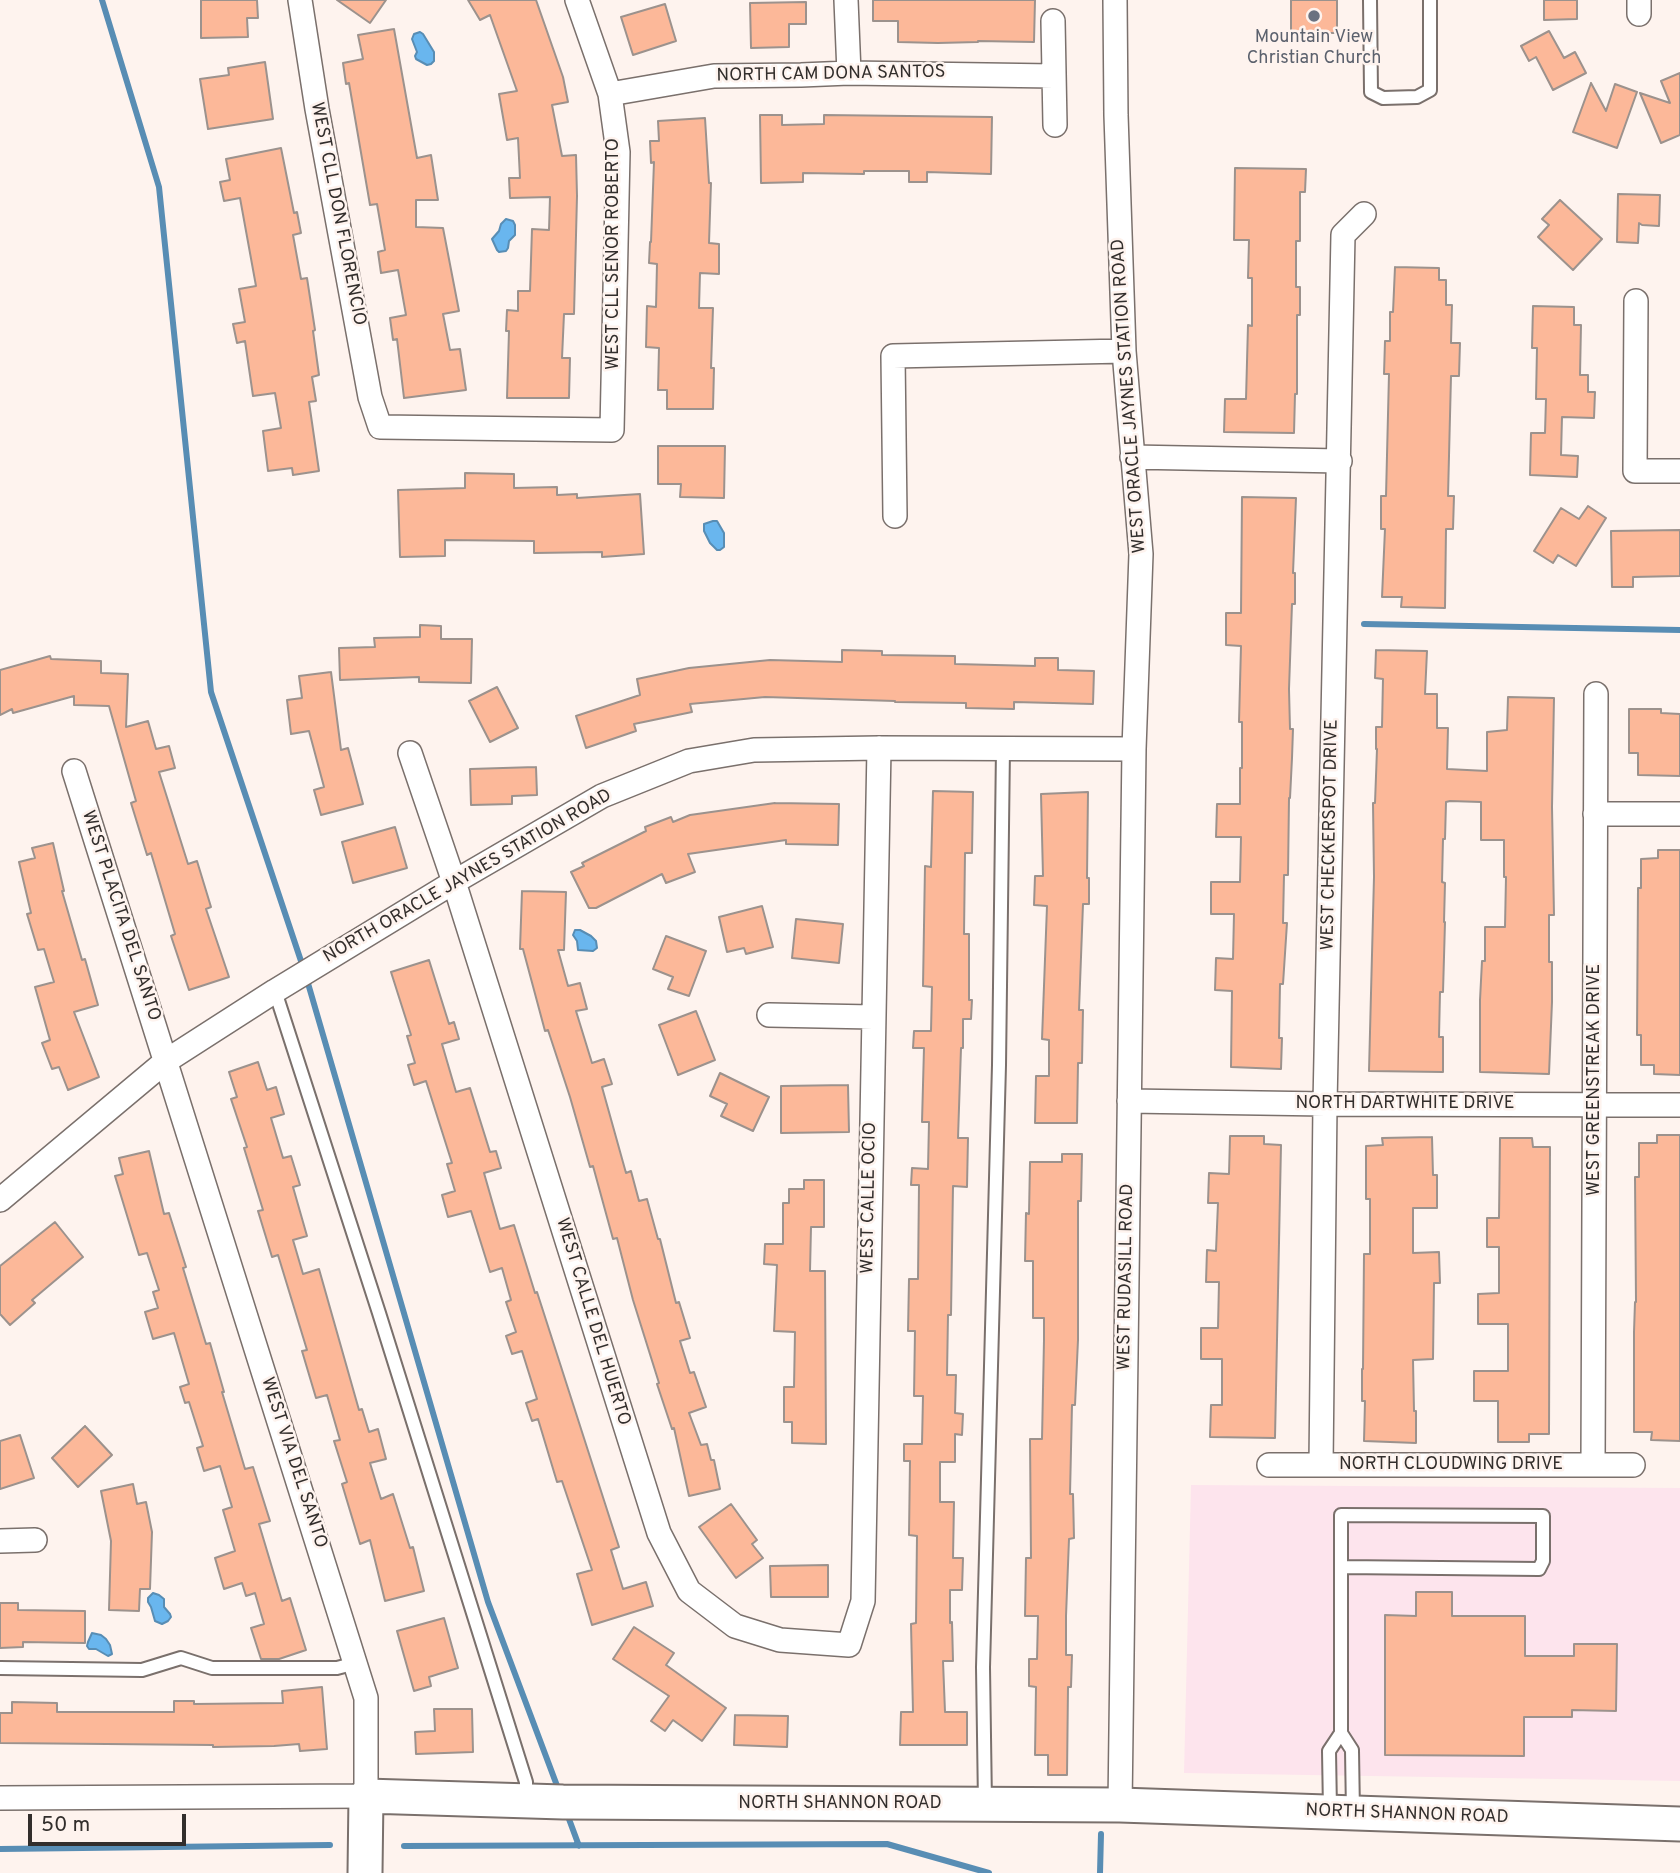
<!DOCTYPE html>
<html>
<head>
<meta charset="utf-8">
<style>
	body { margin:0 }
	#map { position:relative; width:1680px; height:1873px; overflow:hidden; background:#fef3ee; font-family:Overpass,sans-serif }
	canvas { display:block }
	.scale { position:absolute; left:28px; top:1814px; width:158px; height:32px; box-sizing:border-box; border:4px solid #322e2c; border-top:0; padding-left:9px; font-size:21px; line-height:24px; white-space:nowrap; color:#322e2c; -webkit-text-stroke:5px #fef3ee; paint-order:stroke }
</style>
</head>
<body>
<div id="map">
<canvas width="1680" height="1873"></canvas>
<div class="scale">50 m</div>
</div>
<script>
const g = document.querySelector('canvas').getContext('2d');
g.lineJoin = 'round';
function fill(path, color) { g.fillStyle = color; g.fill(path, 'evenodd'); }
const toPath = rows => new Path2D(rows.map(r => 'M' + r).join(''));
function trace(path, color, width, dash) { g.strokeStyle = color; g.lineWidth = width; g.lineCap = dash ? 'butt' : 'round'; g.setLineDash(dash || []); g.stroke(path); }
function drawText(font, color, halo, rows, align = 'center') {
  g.font = font + ' Overpass,sans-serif'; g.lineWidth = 5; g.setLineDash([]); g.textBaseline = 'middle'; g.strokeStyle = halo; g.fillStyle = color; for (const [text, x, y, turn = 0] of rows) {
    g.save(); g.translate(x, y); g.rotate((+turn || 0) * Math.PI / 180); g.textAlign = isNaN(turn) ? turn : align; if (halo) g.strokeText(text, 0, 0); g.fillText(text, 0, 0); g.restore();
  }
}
const commercial = toPath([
	[1191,1485,1680,1488,1680,1781,1184,1773]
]);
const water = toPath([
	[420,32,423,34,434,52,434,61,431,64,427,65,416,59,415,56,417,52,412,39,414,34,420,32],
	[506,219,513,221,515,225,515,235,509,241,508,248,506,251,499,252,497,250,492,239,499,231,501,224,506,219],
	[713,521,717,521,724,533,724,547,720,550,717,550,710,543,704,531,704,524,713,521],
	[575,930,580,930,591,936,596,941,597,948,593,951,578,950,577,941,573,935,575,930],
	[153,1593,159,1595,164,1599,164,1607,170,1614,171,1617,168,1621,162,1624,155,1621,151,1607,148,1602,148,1598,153,1593],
	[92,1633,101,1635,106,1639,110,1645,112,1654,108,1656,96,1649,89,1649,87,1646,88,1642,92,1633]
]);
const stream = toPath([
	[102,0,159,187,211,692,305,973,488,1602,559,1791],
	[1364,624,1680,630],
	[566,1811,579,1846],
	[404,1846,887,1844,989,1873],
	[0,1849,330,1845],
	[1100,1873,1101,1834]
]);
const building = toPath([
	[201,0,257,0,258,18,247,18,248,37,201,38,201,0],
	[337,0,386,0,370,23,337,0],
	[468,0,536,0,563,77,568,102,552,105,562,156,576,155,577,196,574,314,564,314,562,358,570,358,569,398,507,398,509,331,506,331,507,310,518,311,518,291,530,291,532,229,549,230,550,197,510,198,509,178,520,178,518,138,507,140,499,94,517,91,490,15,480,20,468,0],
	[873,0,1035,0,1034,42,978,41,978,42,938,43,898,42,898,21,873,21,873,0],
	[1291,0,1337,0,1337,33,1291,33,1291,0],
	[1544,0,1577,0,1577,19,1544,20,1544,0],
	[806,2,806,24,789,24,789,47,751,48,750,3,806,2],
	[665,4,676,41,633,55,621,17,665,4],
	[394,29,417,158,431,155,438,200,416,200,416,227,443,228,459,311,443,314,450,350,460,349,466,390,404,398,397,339,393,340,390,318,406,315,398,270,381,273,378,252,385,250,377,204,370,205,349,83,346,84,343,63,363,59,358,35,394,29],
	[1549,31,1564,58,1575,52,1586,73,1553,90,1536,57,1529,61,1521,46,1549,31],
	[265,62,273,119,208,129,200,79,229,75,228,68,265,62],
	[1680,73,1680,135,1661,143,1640,93,1670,103,1661,81,1680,73],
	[1591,83,1606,111,1615,84,1637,92,1617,148,1573,132,1591,83],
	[760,115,782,115,782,125,824,124,824,115,992,117,991,174,927,172,927,182,909,182,909,171,864,171,864,174,803,173,803,182,761,183,760,115],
	[705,118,709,183,711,183,709,243,719,244,719,274,700,273,699,308,713,308,711,368,714,368,713,409,667,409,667,390,658,390,659,348,646,347,647,306,656,307,657,264,649,263,650,242,651,242,654,162,651,163,650,141,659,141,658,121,705,118],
	[281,148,294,213,297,212,301,233,293,235,301,279,307,278,315,330,313,331,319,375,312,377,316,401,309,402,319,471,293,475,292,468,268,471,263,431,281,428,275,393,253,396,245,341,237,343,233,324,245,322,239,289,256,286,240,198,224,201,220,182,230,180,226,159,281,148],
	[1235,168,1306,169,1305,192,1300,192,1300,241,1296,241,1296,287,1300,287,1300,315,1297,315,1297,394,1295,394,1294,433,1224,432,1225,399,1246,399,1248,325,1252,326,1252,278,1248,278,1249,240,1234,240,1235,168],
	[1618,194,1660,195,1659,226,1642,225,1639,223,1638,243,1617,242,1618,194],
	[1560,200,1602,239,1573,270,1538,237,1549,225,1542,219,1560,200],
	[1395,267,1439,268,1439,280,1446,280,1446,305,1452,305,1451,343,1460,343,1459,376,1451,376,1448,496,1454,496,1453,529,1446,529,1445,608,1401,607,1402,597,1382,597,1385,529,1381,529,1381,496,1386,496,1389,374,1384,374,1385,341,1390,341,1390,312,1393,312,1395,267],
	[1533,306,1574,307,1574,325,1581,325,1580,375,1588,375,1588,392,1595,392,1594,418,1562,417,1561,455,1578,456,1577,477,1530,475,1531,433,1545,433,1546,399,1536,399,1537,348,1532,348,1533,306],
	[658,446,725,446,724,498,680,497,681,484,658,484,658,446],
	[465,473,514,474,514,488,557,487,557,495,577,494,577,498,640,494,644,554,602,557,602,552,534,553,534,541,445,540,445,556,400,557,398,490,465,488,465,473],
	[1242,497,1296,498,1293,573,1295,573,1295,604,1292,604,1289,689,1290,729,1293,729,1292,758,1290,798,1289,798,1288,875,1284,875,1283,923,1287,923,1283,984,1280,984,1279,1038,1282,1038,1281,1069,1231,1067,1232,991,1215,990,1216,958,1233,959,1234,914,1211,914,1211,882,1240,882,1241,837,1216,837,1217,804,1240,804,1240,768,1242,768,1242,722,1239,722,1241,646,1226,645,1226,613,1241,613,1242,497],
	[1588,506,1606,518,1576,566,1558,555,1553,563,1534,551,1561,508,1579,519,1588,506],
	[1680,530,1680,576,1633,577,1633,587,1612,587,1611,531,1680,530],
	[420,625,441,626,441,639,472,639,471,683,419,682,419,677,340,680,339,648,375,647,374,638,420,637,420,625],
	[842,650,882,651,882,655,955,656,955,664,1035,666,1035,658,1058,658,1058,670,1094,671,1093,704,1014,702,1014,709,966,708,966,703,895,702,895,701,765,697,690,704,692,712,634,724,636,731,586,748,576,716,640,695,637,679,689,668,770,660,842,662,842,650],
	[1376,650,1427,651,1425,694,1437,694,1437,728,1448,728,1447,769,1487,771,1487,732,1507,730,1508,697,1554,698,1552,807,1554,915,1549,915,1549,962,1552,962,1552,1002,1549,1074,1480,1072,1480,1000,1482,961,1485,961,1485,927,1505,927,1506,877,1504,877,1504,840,1481,840,1481,802,1450,801,1446,802,1445,839,1443,839,1442,882,1445,883,1444,922,1445,922,1443,992,1440,992,1439,1037,1443,1037,1443,1072,1369,1071,1374,877,1373,803,1375,803,1377,749,1376,749,1376,727,1382,727,1383,679,1375,678,1376,650],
	[50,656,51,659,101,661,101,673,128,674,126,727,148,721,156,749,169,746,175,768,159,772,188,864,197,861,211,907,206,909,229,977,189,990,171,936,175,934,151,853,147,855,131,803,136,801,109,706,74,705,74,696,13,713,12,709,0,715,0,670,50,656],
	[331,672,341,750,348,748,363,804,321,815,314,790,324,787,309,731,291,734,287,700,302,698,299,676,331,672],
	[497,687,518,728,490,742,469,701,497,687],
	[1629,709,1661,709,1661,713,1680,714,1680,776,1638,775,1638,753,1629,753,1629,709],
	[536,767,537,795,512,796,512,804,471,805,470,769,536,767],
	[933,791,973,792,972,853,965,853,964,934,969,934,969,1000,972,1000,971,1019,963,1019,963,1048,961,1048,958,1138,968,1138,967,1187,953,1186,951,1315,948,1315,947,1375,956,1375,955,1413,963,1414,962,1435,955,1434,955,1462,940,1462,940,1502,954,1502,953,1558,963,1558,962,1590,950,1590,950,1623,952,1622,953,1661,943,1661,945,1712,967,1712,967,1745,900,1745,901,1712,913,1712,911,1624,916,1623,917,1536,909,1535,910,1461,904,1461,904,1444,922,1444,923,1396,914,1396,915,1331,908,1331,909,1279,918,1279,919,1185,911,1185,912,1168,928,1169,929,1122,922,1122,924,1048,913,1048,914,1031,931,1031,932,987,923,986,925,866,931,867,933,791],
	[1088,792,1087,878,1089,878,1089,904,1083,904,1079,1010,1083,1010,1082,1063,1078,1063,1077,1123,1035,1123,1036,1076,1049,1076,1049,1040,1042,1039,1047,906,1034,905,1035,876,1043,876,1041,794,1088,792],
	[775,803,839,804,838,845,786,844,786,840,688,854,695,872,666,883,662,874,596,908,589,908,571,872,584,866,582,863,646,831,645,827,671,817,673,822,690,815,775,803],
	[395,827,407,868,353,883,342,842,395,827],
	[53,843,64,891,62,891,82,960,85,959,98,1005,74,1012,99,1077,68,1090,59,1067,52,1069,42,1043,50,1040,35,987,54,982,44,949,38,950,27,914,31,913,19,862,35,858,32,848,53,843],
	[1658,850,1680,850,1680,1075,1654,1074,1654,1065,1641,1065,1641,1035,1637,1035,1638,888,1641,888,1641,859,1658,858,1658,850],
	[522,891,566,892,564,950,558,950,568,986,580,983,587,1009,576,1011,592,1063,604,1059,612,1084,602,1087,626,1173,631,1171,639,1201,647,1199,658,1239,660,1239,676,1303,679,1302,690,1338,680,1341,690,1373,694,1372,706,1407,689,1413,701,1445,707,1444,711,1460,714,1460,720,1489,689,1496,674,1428,672,1429,657,1384,659,1383,633,1300,617,1238,613,1239,593,1166,590,1167,570,1097,548,1030,545,1031,523,949,520,949,522,891],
	[762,906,773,947,746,954,744,948,727,952,719,917,762,906],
	[796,919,843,924,839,963,792,958,796,919],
	[666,936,706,951,689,996,668,989,673,977,653,969,666,936],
	[429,960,449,1024,454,1022,459,1039,442,1044,456,1092,470,1088,490,1152,496,1151,501,1168,484,1173,500,1229,514,1225,535,1293,537,1292,619,1547,611,1550,623,1589,646,1582,653,1606,592,1625,577,1574,592,1570,562,1481,557,1482,538,1419,532,1421,526,1403,537,1399,522,1351,512,1354,506,1336,516,1332,506,1302,511,1300,502,1268,490,1272,471,1211,448,1217,442,1195,455,1191,447,1164,452,1163,426,1081,414,1085,408,1065,415,1063,407,1036,411,1035,391,972,429,960],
	[696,1011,715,1060,678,1075,659,1025,696,1011],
	[258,1062,267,1090,276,1087,284,1114,271,1118,283,1158,291,1156,300,1185,293,1187,307,1236,293,1240,303,1274,319,1269,359,1410,362,1409,369,1432,378,1429,386,1459,370,1463,381,1499,393,1494,410,1548,413,1547,424,1591,385,1601,370,1540,360,1544,342,1484,347,1482,334,1441,340,1440,327,1395,316,1398,302,1351,307,1350,278,1255,272,1257,258,1211,263,1210,244,1148,247,1147,231,1099,237,1097,229,1072,258,1062],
	[720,1073,769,1097,753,1131,721,1116,727,1104,710,1096,720,1073],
	[848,1085,849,1132,781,1133,781,1086,848,1085],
	[1657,1135,1680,1135,1680,1441,1651,1440,1652,1432,1634,1432,1634,1332,1635,1302,1636,1302,1635,1177,1639,1177,1639,1143,1657,1143,1657,1135],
	[1230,1136,1264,1136,1264,1144,1281,1145,1275,1438,1210,1437,1211,1405,1222,1405,1222,1359,1201,1359,1201,1328,1218,1328,1219,1282,1206,1282,1207,1250,1216,1251,1218,1203,1208,1203,1209,1173,1229,1174,1230,1136],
	[1432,1137,1433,1175,1437,1175,1437,1208,1413,1208,1413,1253,1439,1252,1440,1283,1434,1283,1433,1359,1413,1360,1414,1411,1416,1411,1416,1443,1364,1441,1365,1401,1362,1401,1362,1369,1363,1369,1364,1254,1370,1254,1370,1199,1366,1199,1366,1146,1383,1145,1382,1138,1432,1137],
	[1500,1138,1532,1138,1533,1147,1550,1147,1549,1434,1529,1434,1529,1442,1498,1442,1498,1401,1474,1401,1474,1371,1508,1371,1508,1324,1478,1324,1478,1294,1499,1293,1499,1247,1487,1247,1487,1218,1499,1218,1500,1138],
	[149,1151,164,1214,169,1213,186,1267,183,1268,206,1344,210,1343,224,1392,222,1392,245,1469,253,1467,270,1521,259,1524,282,1601,290,1598,306,1650,279,1659,261,1659,251,1628,264,1624,255,1593,246,1596,242,1583,224,1589,215,1558,235,1551,223,1510,232,1507,220,1466,204,1471,197,1448,203,1446,189,1402,185,1403,180,1387,189,1384,174,1333,153,1339,145,1312,158,1308,153,1292,159,1290,147,1253,139,1255,115,1176,123,1174,119,1158,149,1151],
	[1062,1154,1082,1154,1081,1201,1078,1201,1078,1340,1075,1405,1072,1405,1070,1494,1073,1494,1074,1538,1069,1539,1066,1616,1066,1655,1072,1655,1071,1687,1068,1687,1067,1775,1048,1775,1048,1755,1035,1755,1036,1687,1029,1686,1029,1659,1037,1659,1038,1616,1025,1616,1026,1558,1031,1558,1030,1439,1042,1439,1044,1340,1044,1318,1033,1318,1033,1261,1025,1261,1026,1213,1029,1214,1030,1162,1062,1162,1062,1154],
	[804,1180,824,1180,824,1227,811,1227,810,1271,825,1271,826,1444,792,1443,792,1422,784,1422,784,1387,794,1387,795,1332,774,1331,777,1265,764,1264,765,1244,783,1244,783,1203,789,1203,789,1189,804,1189,804,1180],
	[55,1222,83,1257,32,1300,35,1303,10,1325,0,1314,0,1266,55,1222],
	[85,1426,112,1455,78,1487,52,1458,85,1426],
	[20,1435,34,1478,0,1489,0,1441,20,1435],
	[133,1484,137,1504,146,1502,152,1532,150,1589,140,1589,139,1611,109,1610,111,1541,101,1491,133,1484],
	[731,1504,757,1540,752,1544,763,1558,736,1578,699,1527,731,1504],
	[828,1565,828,1597,771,1597,770,1566,828,1565],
	[1416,1592,1452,1592,1452,1616,1525,1616,1525,1656,1574,1656,1574,1644,1617,1644,1616,1711,1572,1710,1572,1717,1524,1717,1524,1756,1385,1755,1385,1615,1416,1616,1416,1592],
	[0,1603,18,1603,18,1610,85,1611,85,1643,23,1642,23,1647,0,1648,0,1603],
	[444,1618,458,1668,429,1677,431,1686,414,1691,397,1631,444,1618],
	[634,1627,674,1653,666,1665,726,1708,702,1741,673,1720,665,1731,651,1721,669,1696,613,1659,634,1627],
	[322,1687,327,1749,300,1751,299,1744,274,1746,213,1747,213,1745,0,1743,0,1713,12,1713,12,1702,57,1703,57,1712,174,1712,174,1701,194,1701,194,1704,283,1703,282,1691,322,1687],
	[434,1709,472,1709,473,1752,416,1754,415,1732,435,1731,434,1709],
	[735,1715,788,1716,787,1747,734,1745,735,1715]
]);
const lane = toPath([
	[1370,0,1371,92,1383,98,1417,97,1430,90,1430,0],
	[275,991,379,1313,526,1782,526,1801],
	[0,1668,142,1670,181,1658,212,1668,337,1668,356,1663],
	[1341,1733,1341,1515,1543,1516,1543,1561,1539,1569,1342,1567],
	[985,1804,983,1667,999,1065,1003,748],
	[1330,1810,1329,1751,1341,1733,1352,1750,1353,1813]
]);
const street = toPath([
	[300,0,317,109,370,397,380,427,612,430,618,152,610,94,577,0],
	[846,0,849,73],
	[1115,0,1116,115,1124,351,1141,554,1134,749,1120,1805],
	[1639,14,1639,0],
	[1053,21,1055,125],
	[610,94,714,76,801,75,849,73,1054,76],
	[1636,301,1635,471,1680,471],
	[1132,457,1340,461],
	[895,516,893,356,1124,351],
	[410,753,454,882,659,1533,689,1591,735,1626,780,1640,849,1645,863,1601,879,748],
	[1595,814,1680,814],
	[769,1015,873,1017],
	[1129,1101,1325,1104,1680,1105],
	[0,1200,166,1061,275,991,454,882,602,796,689,761,754,750,879,748,1134,749],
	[1269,1465,1633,1465],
	[1321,1465,1325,1104,1343,235,1364,214],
	[1593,1465,1596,694],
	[0,1541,35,1540],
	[0,1798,366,1796,366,1698,74,771]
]);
const secondary = toPath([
	[365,1873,366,1796,563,1802,1120,1805,1680,1824]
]);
const markers = [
	[1314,16,7,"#6b7280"]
];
const worshipNames = [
	["Mountain View",1314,38],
	["Christian Church",1314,59]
];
const streetNames = [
	["NORTH CAM DONA SANTOS",831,75,-1],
	["WEST CLL DON FLORENCIO",337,214,79],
	["WEST CLL SENOR ROBERTO",614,254,-90],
	["WEST ORACLE JAYNES STATION ROAD",1130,396,-94],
	["WEST CHECKERSPOT DRIVE",1331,835,-89],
	["NORTH ORACLE JAYNES STATION ROAD",468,877,-30],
	["WEST PLACITA DEL SANTO",120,916,72],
	["WEST GREENSTREAK DRIVE",1595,1080,-90],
	["NORTH DARTWHITE DRIVE",1405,1104],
	["WEST CALLE OCIO",870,1198,-89],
	["WEST RUDASILL ROAD",1127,1277,-89],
	["WEST CALLE DEL HUERTO",592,1322,73],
	["WEST VIA DEL SANTO",293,1463,72],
	["NORTH CLOUDWING DRIVE",1451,1465],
	["NORTH SHANNON ROAD",840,1804],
	["NORTH SHANNON ROAD",1407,1815,2]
];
fill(commercial, '#fde4ed');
fill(water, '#69b6ee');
trace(water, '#588db4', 2);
trace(stream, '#588db4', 6);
fill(building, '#fcb899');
trace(building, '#9c928d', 2);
trace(lane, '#7a706c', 16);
trace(street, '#7a706c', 26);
trace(secondary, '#7a706c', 37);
trace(lane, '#fff', 12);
trace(street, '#fff', 23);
trace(secondary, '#fff', 33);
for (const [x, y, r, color] of markers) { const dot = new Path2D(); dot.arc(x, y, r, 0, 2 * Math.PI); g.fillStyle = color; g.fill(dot); trace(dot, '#fef3ee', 2.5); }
drawText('18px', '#5b616d', '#fef3ee', worshipNames);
drawText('18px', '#322e2c', '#fef3ee', streetNames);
</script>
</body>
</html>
